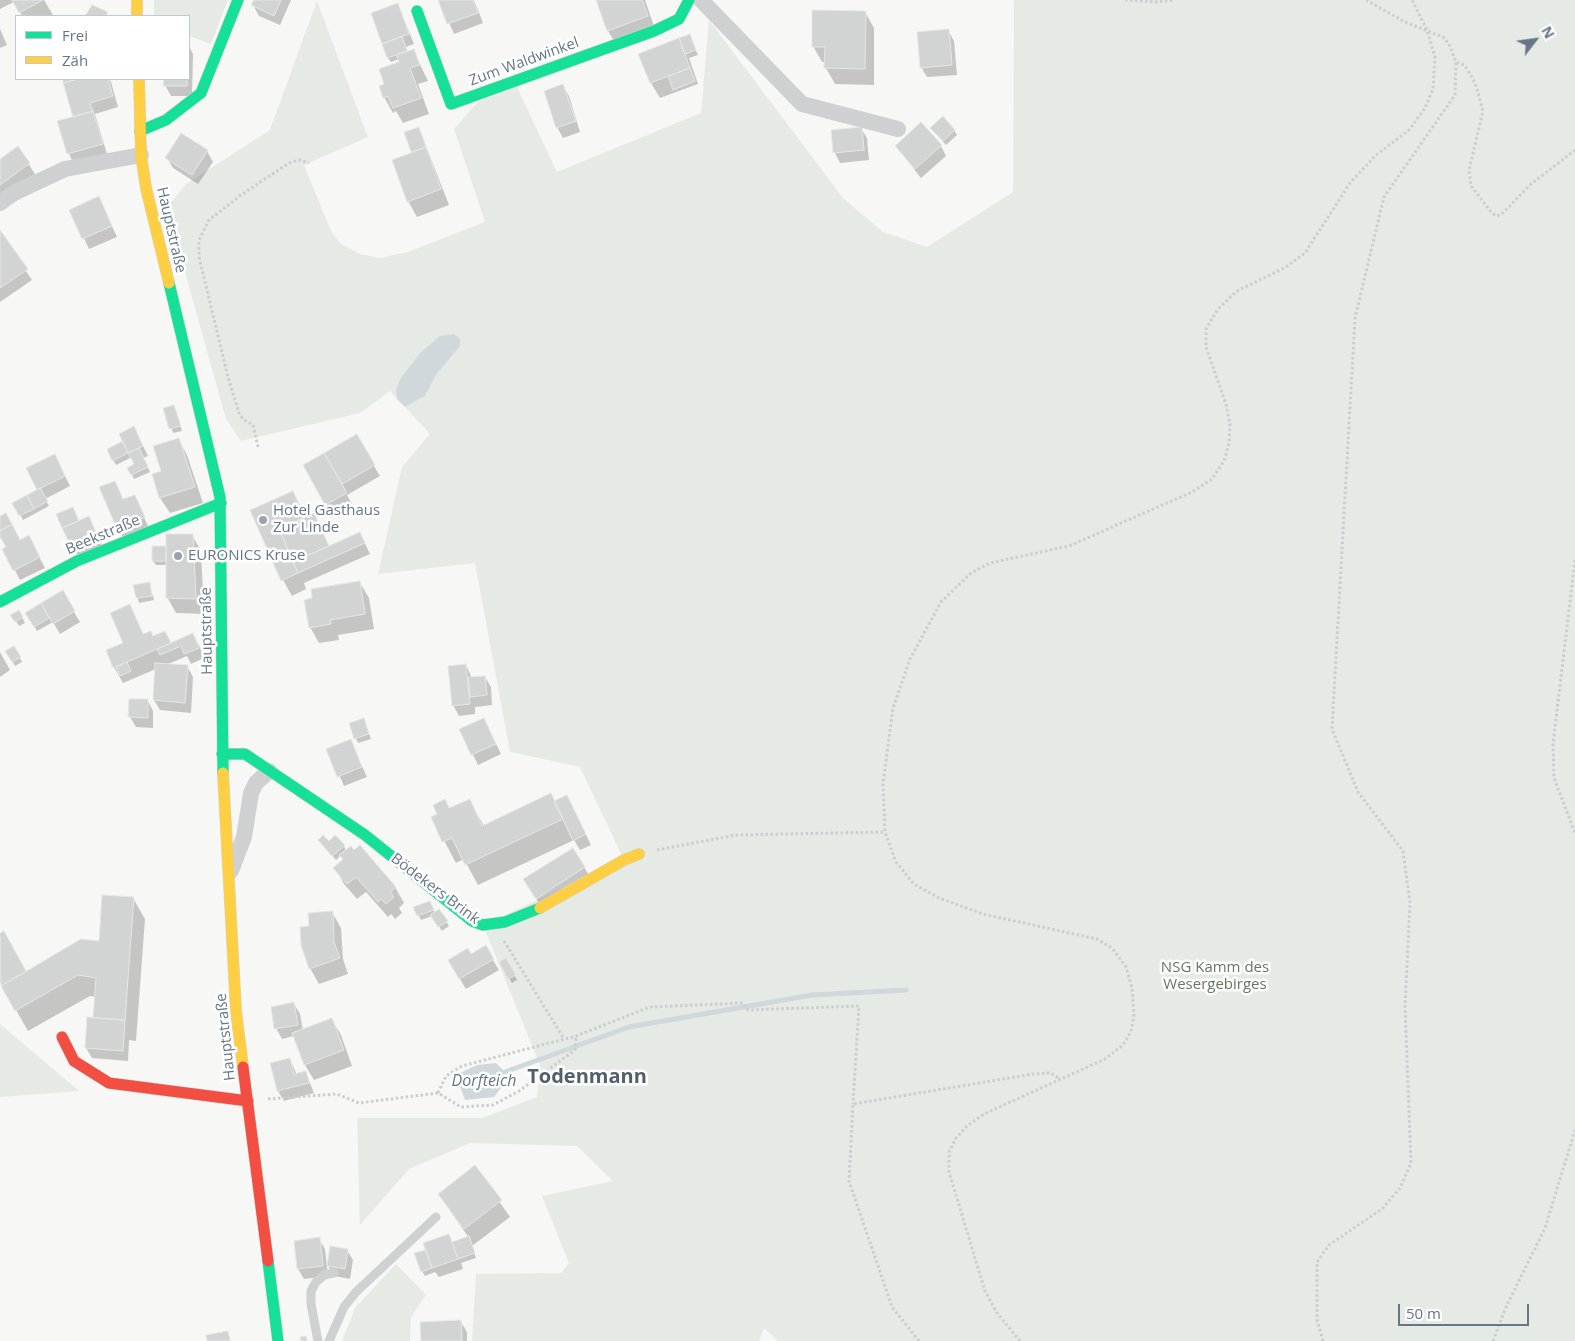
<!DOCTYPE html>
<html>
<head>
<meta charset="utf-8">
<style>
	body { margin:0 }
	#map { position:relative; width:1575px; height:1341px; overflow:hidden; background:#f7f7f6; font-family:"Open Sans",sans-serif }
	canvas { display:block }
	.legend { position:absolute; left:15px; top:15px; width:175px; height:65px; box-sizing:border-box; background:#fff; border:1px solid #c1c8cf; margin:0; padding:6px 9px; list-style:none; font-size:15px; color:#657688 }
	.legend li { display:flex; align-items:center; gap:10px; height:25px }
	.legend b { width:25px; border:1px solid #c1c8cf }
	.north { position:absolute; left:1510px; top:15px; width:50px; height:50px; -webkit-text-stroke:4px #fff; paint-order:stroke; rotate:60deg; font-size:14px; font-weight:700; line-height:20px; text-align:center; color:#657688 }
	.north::after { content:''; display:block; margin:auto; width:18px; height:22px; background:#657688; clip-path:polygon(50% 0,100% 100%,50% 72%,0 100%) }
	.scale { position:absolute; left:1398px; top:1304px; width:131px; height:22px; box-sizing:border-box; border:2px solid #657688; border-top:0; padding-left:6px; font-size:15px; line-height:18px; white-space:nowrap; color:#657688; -webkit-text-stroke:4px #fff; paint-order:stroke }
</style>
</head>
<body>
<div id="map">
<canvas width="1575" height="1341"></canvas>
<ul class="legend">
<li><b style="height:6px;background:#16e098"></b>Frei</li>
<li><b style="height:6px;background:#ffcf43"></b>Zäh</li>
</ul>
<div class="north">N</div>
<div class="scale">50 m</div>
</div>
<script>
const g = document.querySelector('canvas').getContext('2d');
g.lineJoin = 'round';
function fill(path, color) { g.fillStyle = color; g.fill(path, 'evenodd'); }
const toPath = rows => new Path2D(rows.map(r => 'M' + r).join(''));
function trace(path, color, width, dash) { g.strokeStyle = color; g.lineWidth = width; g.lineCap = dash ? 'butt' : 'round'; g.setLineDash(dash || []); g.stroke(path); }
function drawText(font, color, halo, rows, align = 'center') {
  g.font = font + ' "Open Sans",sans-serif'; g.lineWidth = 5; g.setLineDash([]); g.textBaseline = 'middle'; g.strokeStyle = halo; g.fillStyle = color; for (const [text, x, y, turn = 0] of rows) {
    g.save(); g.translate(x, y); g.rotate((+turn || 0) * Math.PI / 180); g.textAlign = isNaN(turn) ? turn : align; if (halo) g.strokeText(text, 0, 0); g.fillText(text, 0, 0); g.restore();
  }
}
const green = toPath([
	[154,0,228,0,211,44,189,36,189,16,154,16],
	[1014,0,1575,0,1575,1341,778,1341,764,1328,759,1341,472,1341,476,1274,561,1273,569,1263,542,1196,613,1181,577,1146,470,1143,409,1169,360,1225,357,1118,482,1118,537,1097,540,1065,483,925,624,860,580,767,510,752,475,563,378,574,402,467,430,434,405,407,425,396,436,375,460,346,420,353,400,379,396,390,397,399,390,391,360,413,241,441,226,419,167,208,186,184,270,130,317,1,368,137,304,165,331,231,341,244,360,254,380,258,408,252,485,222,454,129,478,102,517,87,557,172,701,113,709,20,843,198,883,232,927,247,1013,192],
	[0,1024,79,1091,0,1097],
	[396,1264,426,1295,411,1317,410,1341,342,1341,355,1308]
]);
const water = toPath([
	[454,334,460,339,460,346,436,375,425,396,405,407,397,399,396,390,400,379,420,353,440,336],
	[496,1063,505,1072,504,1084,494,1097,465,1100,456,1075,477,1065]
]);
const shadow = toPath([
	[0,0,44,0,53,15,22,16,14,2,0,9],
	[255,0,291,0,280,25,259,16,253,5],
	[439,0,474,0,483,23,454,34],
	[597,0,645,0,656,32,617,46,608,31],
	[398,5,414,44,406,47,408,52,413,50,428,81,418,84,429,114,403,123,396,111,393,113,384,97,386,84,401,63,399,59,391,62,388,58,373,14],
	[865,12,874,28,874,85,835,84,826,68,826,62,822,62,813,46],
	[0,29,7,45,0,48],
	[948,30,954,41,957,75,927,77,921,67],
	[689,35,698,55,689,58,698,84,660,98,651,83,640,54],
	[189,46,193,54,192,96,171,96,165,85,165,79,189,79],
	[64,79,109,79,111,82,118,107,95,114,107,154,74,164,69,154,59,122,74,118],
	[563,86,569,96,580,132,563,138,557,127],
	[861,128,867,138,869,160,840,163,835,153],
	[954,130,957,135,946,145,934,132],
	[406,133,421,133,449,205,417,217,408,201,413,153],
	[182,135,207,151,213,162,198,184,173,168,167,158],
	[896,146,941,146,946,156,921,178],
	[18,148,35,174,3,197,0,193,0,160],
	[99,198,117,237,89,249,71,210],
	[0,232,32,280,0,302],
	[174,406,182,431,173,433,165,409],
	[356,436,380,476,347,495,352,504,332,515,304,466],
	[139,438,148,456,143,458,150,472,134,479,129,468,136,465,132,457,116,465,113,460],
	[178,439,187,455,203,503,170,513,160,498,153,475,163,472],
	[60,466,70,486,45,499,49,506,23,520,14,503,39,490],
	[115,482,124,501,134,496,149,528,124,539,118,528],
	[293,492,306,518,329,547,360,533,370,554,304,583,306,589,292,596,283,580],
	[0,517,20,541,34,547,45,568,20,580,4,549,7,548,0,534],
	[79,522,94,528,102,545,78,556,72,546],
	[192,535,201,551,204,614,176,613,167,597,167,565,156,565,153,561,165,547],
	[149,583,154,600,139,603,135,586],
	[360,583,369,598,374,629,338,635,339,640,319,643,310,627],
	[62,592,80,622,60,634,53,622,37,631,26,613,45,609],
	[130,606,144,635,153,637,165,632,172,644,193,635,199,645,204,658,191,664,187,656,166,665,187,666,193,677,191,713,160,710,154,700,156,669,123,683,114,667,124,643],
	[19,611,25,623,19,626,12,615],
	[14,647,22,662,15,666,7,651],
	[0,652,10,670,0,677],
	[466,665,472,678,485,677,491,687,492,705,475,707,475,714,459,716,453,705],
	[148,701,153,711,153,728,136,727,130,717],
	[364,720,371,739,358,743,350,724],
	[489,729,501,754,478,765,461,730],
	[350,740,367,777,344,786,328,749],
	[469,800,484,826,554,802,572,807,591,845,580,850,574,840,478,885,464,859,456,863,432,818],
	[319,840,344,846,346,851,395,887,404,903,399,908,402,913,395,919,391,914,388,917,366,892,357,899,344,884,335,868,344,860,341,855,336,860],
	[584,867,590,877,542,908,525,880],
	[133,898,145,919,136,1041,129,1040,128,1061,92,1058,86,1048,88,1019,94,1019,96,997,90,996,28,1031,0,982,0,934,3,932,26,972,100,942],
	[432,907,435,913,439,910,449,926,442,931,432,916,421,920,415,908],
	[332,912,341,928,343,959,348,974,319,984,310,968,311,927],
	[485,947,499,970,466,989,449,961,471,955],
	[506,960,517,980,512,983,500,963],
	[294,1004,300,1014,303,1031,332,1020,341,1035,352,1066,314,1080,305,1065,294,1036,282,1039,276,1028],
	[290,1059,297,1075,306,1073,314,1093,284,1101,278,1091],
	[475,1167,510,1217,472,1246,476,1258,461,1263,463,1269,439,1277,435,1272,425,1276,422,1271,427,1250,449,1235,453,1243,469,1238,439,1195],
	[319,1239,325,1249,328,1276,304,1279,298,1269],
	[347,1250,353,1260,350,1279,334,1276,328,1266],
	[461,1322,467,1332,467,1341,422,1341]
]);
const stream = toPath([
	[505,1072,629,1027,812,995,906,990]
]);
const building = toPath([
	[12,0,43,0,19,13,12,0],
	[254,0,281,0,274,16,251,5,254,0],
	[438,0,473,0,478,13,447,24,438,0],
	[596,0,642,0,648,16,607,31,596,0],
	[398,3,409,34,382,44,371,13,398,3],
	[92,5,108,12,106,16,85,16,92,5],
	[812,10,866,11,865,69,824,68,825,47,812,47,812,10],
	[949,29,952,65,920,68,917,32,949,29],
	[690,34,696,50,685,54,679,38,690,34],
	[402,36,407,51,387,58,382,44,402,36],
	[679,38,690,68,650,83,638,54,679,38],
	[414,49,420,65,410,68,421,98,393,108,388,96,383,98,379,86,384,84,379,69,399,62,396,55,414,49],
	[690,68,695,81,673,90,668,76,690,68],
	[63,79,78,79,63,83,63,79],
	[78,79,108,79,113,96,90,103,93,111,73,117,63,83,78,79],
	[164,79,187,79,187,86,163,86,164,79],
	[563,84,576,121,556,128,544,91,563,84],
	[93,111,103,144,67,154,57,121,93,111],
	[943,116,955,130,943,141,930,128,943,116],
	[921,122,942,145,915,169,895,146,921,122],
	[419,127,426,147,411,152,404,132,419,127],
	[862,127,864,150,833,153,831,130,862,127],
	[181,133,208,150,192,175,165,158,181,133],
	[18,146,30,163,0,185,0,159,18,146],
	[426,147,441,189,407,202,392,160,426,147],
	[99,196,112,226,82,239,69,210,99,196],
	[0,230,28,269,0,288,0,230],
	[174,405,181,426,169,429,163,408,174,405],
	[134,426,143,446,128,453,119,434,134,426],
	[357,434,375,465,342,484,324,453,357,434],
	[179,438,195,487,159,498,152,474,161,471,153,446,179,438],
	[123,441,128,453,112,461,107,449,123,441],
	[139,448,148,467,131,475,127,468,134,464,128,453,139,448],
	[324,453,347,493,325,505,303,465,324,453],
	[55,454,65,476,37,490,26,468,55,454],
	[115,481,123,499,135,495,145,517,117,529,99,487,115,481],
	[40,488,48,501,34,509,27,495,40,488],
	[293,491,305,518,279,529,298,573,281,581,250,510,293,491],
	[27,495,34,509,19,516,12,503,27,495],
	[73,507,79,521,62,528,56,514,73,507],
	[6,513,12,524,0,531,0,516,6,513],
	[314,513,329,546,293,562,279,529,314,513],
	[89,516,97,535,71,546,62,528,89,516],
	[12,524,20,540,29,535,40,557,13,571,2,549,6,547,0,537,0,531,12,524],
	[360,532,365,543,298,573,293,562,360,532],
	[166,534,193,534,196,599,166,598,166,534],
	[152,546,166,546,166,561,152,561,152,546],
	[360,581,365,614,330,620,331,624,309,628,304,600,312,598,311,589,360,581],
	[150,582,152,596,136,598,133,585,150,582],
	[63,590,75,611,53,624,41,603,63,590],
	[41,603,49,618,34,627,25,613,41,603],
	[130,604,143,634,151,631,153,636,165,631,171,643,113,668,106,650,123,643,110,613,130,604],
	[19,610,23,617,15,622,10,615,19,610],
	[193,633,199,648,184,654,181,646,160,655,157,649,193,633],
	[14,646,21,657,12,662,5,651,14,646],
	[127,662,131,671,120,676,116,667,127,662],
	[155,663,188,665,185,703,153,700,155,663],
	[466,664,470,704,452,706,448,666,466,664],
	[485,676,487,695,470,697,468,677,485,676],
	[129,699,148,699,148,718,128,717,129,699],
	[364,718,369,734,354,739,349,723,364,718],
	[484,718,496,744,471,755,459,729,484,718],
	[351,739,362,767,337,777,326,749,351,739],
	[551,793,563,819,465,865,452,838,442,842,431,817,437,814,433,805,445,799,449,808,470,799,482,826,551,793],
	[567,795,586,834,573,841,554,801,567,795],
	[323,835,329,841,335,835,345,845,332,856,318,840,323,835],
	[360,845,396,887,390,892,394,897,386,904,381,899,378,902,356,877,347,884,333,868,343,859,339,855,351,846,354,850,360,845],
	[573,848,585,867,536,899,523,879,573,848],
	[102,895,134,897,125,1020,93,1018,96,978,78,975,15,1011,1,986,81,939,99,941,102,895],
	[430,901,434,910,417,916,413,907,430,901],
	[439,909,448,921,438,927,430,915,439,909],
	[333,911,334,942,340,958,309,969,301,945,300,927,309,926,308,913,333,911],
	[4,931,26,971,1,986,0,933,4,931],
	[486,945,494,959,459,979,448,960,468,948,471,954,486,945],
	[506,958,516,975,508,979,499,962,506,958],
	[294,1002,298,1025,274,1029,271,1007,294,1002],
	[87,1017,125,1020,123,1051,85,1048,87,1017],
	[332,1018,344,1050,304,1065,292,1033,332,1018],
	[290,1058,294,1074,306,1071,309,1083,277,1091,270,1063,290,1058],
	[475,1165,502,1200,464,1229,438,1194,475,1165],
	[449,1234,458,1259,432,1268,423,1243,449,1234],
	[469,1236,475,1253,458,1259,452,1242,469,1236],
	[320,1237,323,1266,297,1269,294,1241,320,1237],
	[330,1246,348,1249,345,1269,327,1266,330,1246],
	[426,1250,432,1268,421,1272,414,1253,426,1250],
	[461,1320,462,1341,421,1341,420,1322,461,1320],
	[228,1331,230,1341,207,1341,206,1335,228,1331],
	[306,1336,307,1341,301,1341,300,1337,306,1336]
]);
const path = toPath([
	[1125,0,1157,2,1173,0],
	[1366,0,1405,22,1443,37,1449,44,1456,62,1464,65,1471,75,1477,89,1483,111,1469,170,1471,186,1492,213,1497,216,1503,213,1530,185,1575,150],
	[258,447,253,425,243,419,239,413,228,377,199,257,199,240,209,220,241,195,289,163,299,160,309,163],
	[1575,560,1553,744,1554,778,1575,833],
	[657,850,736,835,885,832],
	[504,941,564,1039],
	[438,1093,446,1076,462,1066,576,1036,650,1007,743,1003,748,1010,859,1006,853,1104],
	[268,1099,337,1094,359,1103,438,1093,461,1107,493,1105,519,1091,575,1050,576,1036],
	[919,1341,892,1307,849,1181,853,1104,1033,1074,1051,1073,1060,1079],
	[1020,1341,997,1313,985,1291,949,1172,949,1152,956,1138,967,1126,984,1114,1105,1059,1123,1045,1131,1032,1134,1014,1132,988,1126,967,1112,948,1097,939,983,914,939,898,914,884,896,862,885,832,883,784,893,708,910,659,941,602,971,573,990,563,1069,546,1192,492,1212,479,1224,461,1229,443,1230,424,1226,404,1206,347,1206,329,1218,309,1237,291,1286,267,1305,253,1350,183,1375,156,1409,130,1425,108,1433,89,1435,57,1427,30,1412,0],
	[1323,1341,1317,1320,1317,1262,1329,1245,1382,1209,1400,1188,1411,1163,1405,1007,1410,902,1403,851,1358,792,1332,729,1355,318,1384,197,1455,95,1456,62],
	[1493,1341,1506,1307,1545,1228,1575,1130]
]);
const lane = toPath([
	[318,1341,311,1304,311,1291,316,1282,324,1275,334,1273],
	[329,1341,344,1307,356,1292,436,1217]
]);
const street = toPath([
	[701,0,802,104,898,129],
	[0,203,14,193,65,169,141,155],
	[231,871,244,837,251,793,256,783,269,771]
]);
const fast = toPath([
	[417,11,451,104,654,31,679,19,689,0],
	[140,131,166,120,201,93,238,0],
	[169,283,220,497,223,773],
	[0,602,77,561,221,503],
	[222,754,245,754,365,835,472,921,483,925,505,922,540,908],
	[268,1261,278,1341]
]);
const slow = toPath([
	[137,0,137,16],
	[139,79,141,155,146,188,169,283],
	[223,773,236,1011,243,1067],
	[540,908,624,860,639,854]
]);
const jam = toPath([
	[62,1037,74,1061,109,1083,248,1101],
	[243,1067,268,1261]
]);
const markers = [
	[263,520,5,"#98a3ae"],
	[178,556,5,"#98a3ae"]
];
const streetNames = [
	["Zum Waldwinkel",524,62,-20],
	["Hauptstraße",171,230,77],
	["Beekstraße",103,535,-23],
	["Hauptstraße",207,631,-91],
	["Bödekers Brink",435,889,37],
	["Hauptstraße",226,1037,-96]
];
const poiNames = [
	["Hotel Gasthaus",273,511],
	["Zur Linde",273,528],
	["EURONICS Kruse",188,556]
];
const parkNames = [
	["NSG Kamm des",1215,968],
	["Wesergebirges",1215,985]
];
const waterNames = [
	["Dorfteich",484,1081]
];
const districtNames = [
	["Todenmann",587,1077]
];
fill(green, '#e6eae4');
fill(water, '#d0d8db');
fill(shadow, '#0003');
trace(stream, '#d0d8db', 5);
fill(building, '#d2d3d3');
trace(building, '#e6e6e6', 1);
trace(fast, '#d2d4d5', 12);
trace(slow, '#d2d4d5', 12);
trace(jam, '#d2d4d5', 12);
trace(path, '#cccdce', 3, [2.5, 2.5]);
trace(lane, '#cfd0d1', 9);
trace(street, '#cfd0d1', 16);
trace(fast, '#16e098', 11);
trace(slow, '#ffcf43', 11);
trace(jam, '#f24e42', 11);
for (const [x, y, r, color] of markers) { const dot = new Path2D(); dot.arc(x, y, r, 0, 2 * Math.PI); g.fillStyle = color; g.fill(dot); trace(dot, '#fff', 2); }
drawText('15px', '#657688', '#fff', streetNames);
drawText('15px', '#657688', '#fff', poiNames, 'left');
drawText('15px', '#647960', '#fff', parkNames);
drawText('italic 16px', '#617783', '#fff', waterNames);
drawText('bold 20px', '#545f6c', '#fff', districtNames);
</script>
</body>
</html>
